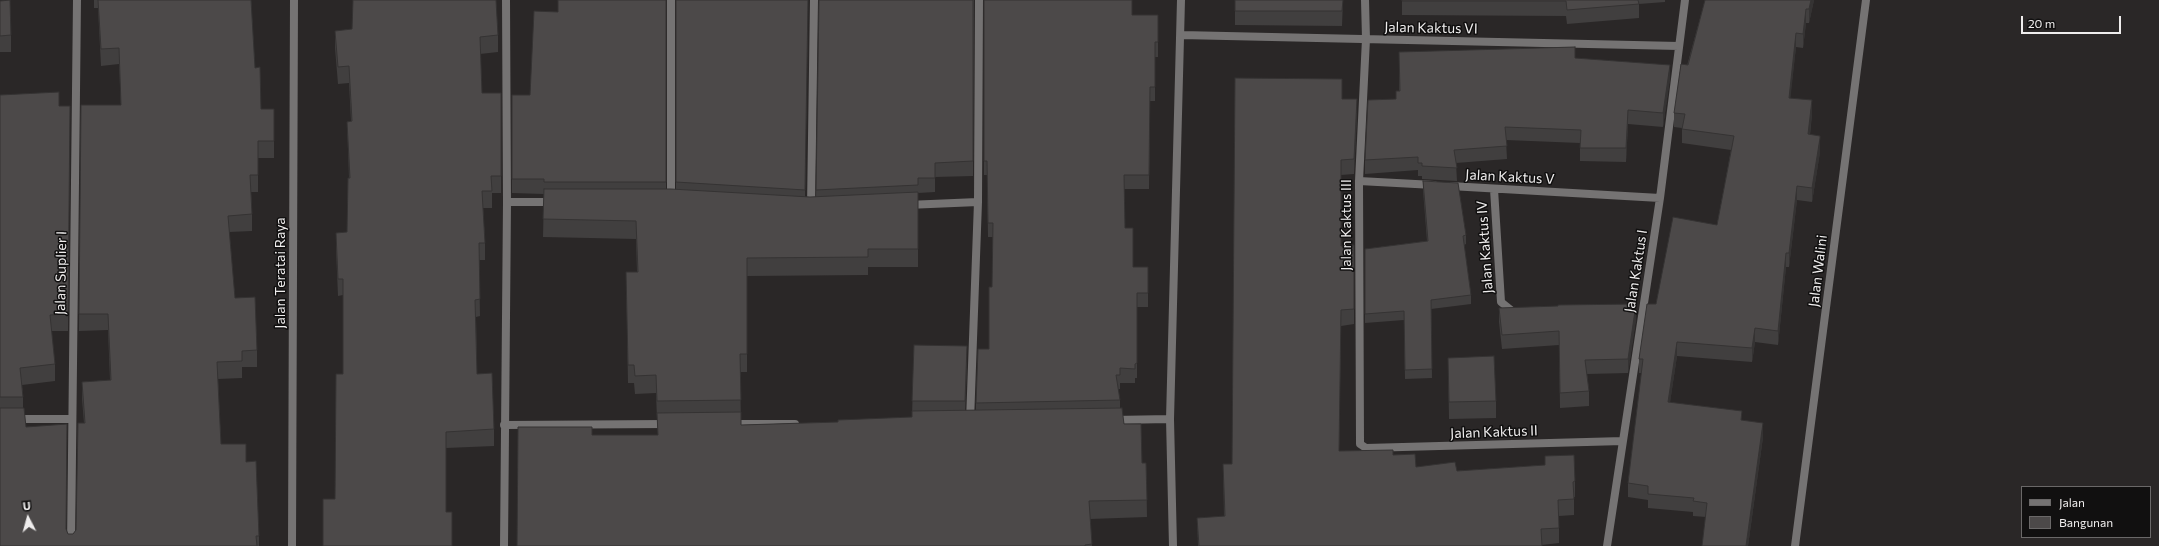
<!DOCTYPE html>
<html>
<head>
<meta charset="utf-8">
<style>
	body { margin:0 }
	#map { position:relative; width:2159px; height:546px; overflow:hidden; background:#2a2727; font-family:Commissioner,sans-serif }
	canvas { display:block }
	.legend { position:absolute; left:2021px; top:486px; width:130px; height:52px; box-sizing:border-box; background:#111010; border:1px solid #6a6868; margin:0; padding:5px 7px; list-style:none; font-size:12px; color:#efeded }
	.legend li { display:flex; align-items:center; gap:8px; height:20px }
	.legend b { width:20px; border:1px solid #6a6868 }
	.north { position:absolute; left:8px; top:498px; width:40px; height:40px; -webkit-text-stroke:3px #111010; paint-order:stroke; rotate:354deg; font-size:11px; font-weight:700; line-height:16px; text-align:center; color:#efeded }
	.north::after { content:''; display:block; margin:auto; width:14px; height:18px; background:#efeded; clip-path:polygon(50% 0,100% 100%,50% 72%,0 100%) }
	.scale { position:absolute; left:2021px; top:16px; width:100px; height:18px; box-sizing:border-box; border:2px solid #efeded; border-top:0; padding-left:5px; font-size:12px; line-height:14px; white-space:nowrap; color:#efeded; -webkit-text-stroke:3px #111010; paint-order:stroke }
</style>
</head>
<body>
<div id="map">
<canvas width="2159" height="546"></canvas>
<ul class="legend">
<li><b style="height:5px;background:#757373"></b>Jalan</li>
<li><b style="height:11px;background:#4c4949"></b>Bangunan</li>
</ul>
<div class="north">U</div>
<div class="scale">20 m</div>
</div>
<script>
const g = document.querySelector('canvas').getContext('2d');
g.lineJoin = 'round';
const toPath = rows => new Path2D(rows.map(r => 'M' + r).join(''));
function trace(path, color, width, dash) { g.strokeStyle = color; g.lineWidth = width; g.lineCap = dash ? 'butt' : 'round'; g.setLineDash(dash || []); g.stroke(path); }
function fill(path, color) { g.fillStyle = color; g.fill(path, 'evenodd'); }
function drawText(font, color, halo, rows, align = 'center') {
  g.font = font + ' Commissioner,sans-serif'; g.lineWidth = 3; g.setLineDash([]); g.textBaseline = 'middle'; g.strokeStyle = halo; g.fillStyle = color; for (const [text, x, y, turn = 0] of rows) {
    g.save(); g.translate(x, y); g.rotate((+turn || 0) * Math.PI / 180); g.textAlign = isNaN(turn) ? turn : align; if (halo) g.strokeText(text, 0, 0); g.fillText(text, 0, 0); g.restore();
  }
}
const minor = toPath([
	[671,0,671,199],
	[1365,0,1366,39,1359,181,1360,444,1366,448,1623,441],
	[1181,35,1679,46],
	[1359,181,1434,185],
	[1450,186,1660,198],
	[1494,189,1501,302,1516,314],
	[507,202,554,202],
	[907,205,978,202],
	[811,207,814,0],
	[0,419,72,419],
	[1113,420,1170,419],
	[970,421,978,202,979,0],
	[731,424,795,424],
	[504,425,667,424],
	[71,546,77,0],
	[292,546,294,0],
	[504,546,507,202,506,0],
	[1173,546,1170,419,1181,0],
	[1607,546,1660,198,1685,0]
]);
const tertiary = toPath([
	[1795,546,1866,0]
]);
const wall = toPath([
	[94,0,251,0,255,68,261,109,274,109,274,158,258,158,258,192,251,192,252,214,252,231,229,232,235,298,257,350,257,367,242,367,242,378,218,379,221,444,246,462,259,536,259,546,0,546,0,95,59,106,70,106,68,331,51,331,55,364,55,381,22,385,23,397,23,408,26,427,66,530,68,534,73,534,76,530,84,423,82,399,82,382,110,380,108,330,79,331,81,105,121,105,119,64,101,66,98,8,94,8],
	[666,0,666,189,676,190,676,0,808,0,805,197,816,197,819,0,974,0,973,176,935,177,935,192,918,193,918,267,868,267,868,275,747,276,747,372,740,372,741,425,838,422,912,417,914,345,967,363,965,411,976,410,976,403,989,349,992,287,993,237,988,237,987,175,984,175,984,0,1132,15,1158,15,1158,57,1155,57,1155,101,1150,101,1149,189,1124,189,1125,228,1133,267,1148,281,1148,307,1137,307,1137,378,1135,378,1135,383,1120,383,1120,389,1118,389,1120,400,1120,408,1124,424,1142,463,1146,463,1147,517,1090,519,1092,546,517,546,592,435,658,435,657,419,656,393,635,394,634,383,628,383,626,272,637,272,636,239,543,237,544,194,512,193,512,95,530,95,558,12],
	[1235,0,1343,0,1342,26,1235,25],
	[1402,0,1665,0,1665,2,1639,4,1639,18,1567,24,1566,16,1402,15],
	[1705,0,1814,0,1809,23,1806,23,1803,48,1796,47,1790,98,1812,114,1810,135,1820,152,1812,202,1797,200,1789,267,1786,267,1778,345,1755,342,1752,362,1677,356,1670,402,1742,420,1763,437,1748,546,1702,546,1706,517,1693,516,1693,512,1648,508,1648,500,1628,497,1628,483,1642,373,1639,373,1639,359,1656,304,1717,225,1731,150,1682,143,1682,128,1674,127,1674,113],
	[0,1,11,35,11,52,0,52],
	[352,29,498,35,498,52,480,54,482,93,501,93,501,193,492,193,492,208,483,208,485,243,485,260,479,260,480,316,476,317,477,374,494,429,494,446,446,448,446,512,452,546,335,499,343,374,343,295,338,296,336,249,336,233,347,232,349,178,347,122,351,121,349,83,338,84,335,48,335,31],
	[1399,52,1575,58,1670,78,1663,127,1628,124,1626,162,1580,161,1580,143,1506,140,1507,159,1456,163,1457,181,1422,179,1422,176,1418,176,1418,170,1365,174,1365,160,1396,99,1396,91,1399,91],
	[1342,99,1357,114,1354,174,1341,175,1341,246,1354,245,1354,324,1341,326,1339,451,1393,455,1416,467,1457,471,1545,465,1545,456,1575,481,1575,497,1574,497,1574,515,1559,516,1559,543,1542,545,1542,546,1198,546,1197,518,1224,517,1223,464,1232,464],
	[1423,181,1466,235,1466,244,1464,245,1471,295,1471,304,1431,309,1432,378,1405,379,1404,320,1365,323,1365,249,1427,241,1423,190],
	[1499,308,1636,319,1628,373,1587,374,1589,391,1589,406,1560,408,1559,345,1502,349,1499,322],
	[1448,358,1496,401,1496,418,1449,419]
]);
const shadedWall = toPath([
	[1811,0,1814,0,1809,23,1809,9],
	[1806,9,1806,23,1803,48,1803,34],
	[1796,33,1796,47,1789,112,1789,98],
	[1670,65,1670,78,1663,127,1663,113],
	[1357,99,1357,114,1354,174,1354,159],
	[1812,100,1812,114,1808,148,1808,134],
	[1628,110,1628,124,1626,162,1626,148],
	[1820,138,1820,152,1812,202,1812,188],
	[1797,186,1797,200,1789,267,1789,253],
	[1786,253,1786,267,1778,345,1778,331],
	[1636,304,1636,319,1628,373,1628,359],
	[1755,328,1755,342,1752,362,1752,348],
	[1677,342,1677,356,1668,416,1668,402],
	[967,346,967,363,965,418,965,401],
	[1763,423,1763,437,1748,546,1746,546]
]);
const building = toPath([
	[10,0,11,35,0,36,0,1,10,0],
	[98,0,251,0,255,68,260,67,261,109,274,109,274,141,258,141,258,175,250,175,252,214,228,216,235,298,255,297,257,350,242,351,242,361,217,362,221,444,246,444,246,462,256,461,259,536,256,536,257,546,0,546,0,408,24,408,26,427,67,424,66,529,68,534,73,534,76,530,78,423,85,423,82,382,111,380,108,314,79,314,81,105,121,105,119,48,101,49,98,0],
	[353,0,496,0,498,35,480,37,482,93,501,93,501,176,491,176,492,191,482,191,485,243,479,243,480,299,475,300,477,374,492,373,494,429,446,432,446,512,452,512,452,546,323,546,323,499,335,499,336,374,343,374,343,279,338,279,336,233,347,232,348,178,350,178,347,122,352,121,349,66,338,67,335,31,352,29,353,0],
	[558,0,666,0,666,182,544,182,544,179,512,179,512,95,530,95,534,11,558,12,558,0],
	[676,0,808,0,805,190,676,182,676,0],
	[819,0,973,0,973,161,935,163,935,178,918,178,918,185,816,190,819,0],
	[984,0,1132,0,1132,15,1158,15,1158,42,1155,42,1155,87,1150,87,1149,175,1124,175,1125,228,1133,228,1133,267,1148,267,1148,293,1137,293,1137,363,1135,364,1135,369,1120,368,1120,375,1116,375,1120,400,976,403,978,349,989,349,989,287,992,287,993,223,988,223,987,161,984,161,984,0],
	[1235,0,1343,0,1342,11,1235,11,1235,0],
	[1402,0,1638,0,1639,4,1567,10,1566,1,1402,1,1402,0],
	[1705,0,1811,0,1809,9,1806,9,1803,34,1796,33,1789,98,1812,100,1808,134,1820,136,1820,138,1812,188,1797,186,1789,253,1786,253,1778,331,1755,328,1752,348,1677,342,1668,402,1742,411,1741,420,1763,423,1746,546,1702,546,1707,503,1693,501,1694,498,1648,494,1648,486,1628,483,1643,359,1639,359,1647,304,1656,304,1673,217,1717,225,1734,136,1682,129,1685,114,1674,113,1681,64,1688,65,1705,0],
	[1575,47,1575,58,1670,65,1663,113,1628,110,1626,148,1580,148,1581,130,1505,127,1507,146,1454,150,1457,168,1422,166,1422,163,1418,163,1418,157,1365,160,1368,100,1396,99,1396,91,1400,91,1399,52,1575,47],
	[1235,78,1342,79,1342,99,1357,99,1354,159,1341,160,1341,246,1354,245,1354,309,1341,310,1339,451,1393,450,1393,455,1415,454,1416,467,1455,462,1457,471,1545,465,1545,456,1574,455,1575,481,1573,482,1574,499,1558,500,1559,528,1541,529,1542,546,1199,546,1197,518,1225,516,1223,464,1232,464,1235,78],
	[59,92,59,106,70,106,68,314,50,315,55,364,20,368,23,397,0,397,0,95,59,92],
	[1423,181,1458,183,1466,235,1463,236,1471,295,1431,300,1432,369,1405,370,1404,311,1365,314,1365,249,1428,241,1423,181],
	[544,189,671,189,810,197,918,192,918,249,868,249,868,257,747,258,747,354,740,354,741,400,657,401,656,375,635,376,634,365,628,365,626,272,638,272,636,221,543,219,544,189],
	[1636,304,1628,359,1585,360,1589,391,1560,393,1559,331,1502,335,1499,308,1558,306,1558,305,1636,304],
	[914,345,967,346,965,401,912,401,914,345],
	[1494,356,1496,401,1449,402,1448,358,1494,356],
	[1122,408,1124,424,1141,424,1142,463,1146,463,1147,500,1089,501,1092,544,1085,545,1085,546,517,546,518,427,592,427,592,435,658,435,657,413,741,412,741,425,838,422,838,420,912,417,912,411,1122,408]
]);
const streetNames = [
	["Jalan Kaktus VI",1431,28,1],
	["Jalan Kaktus V",1510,177,3],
	["Jalan Kaktus III",1346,225,-90],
	["Jalan Kaktus IV",1485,247,-94],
	["Jalan Kaktus I",1636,271,-81],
	["Jalan Walini",1818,271,-83],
	["Jalan Suplier I",61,273,-89],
	["Jalan Teratai Raya",280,273,-90],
	["Jalan Kaktus II",1494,432,-2]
];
trace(minor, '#757373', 8);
trace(tertiary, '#757373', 8);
fill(wall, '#413f3f');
fill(shadedWall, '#353333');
fill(building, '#4c4949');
trace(building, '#353333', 1);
drawText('14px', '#efeded', '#111010', streetNames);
</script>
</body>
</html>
